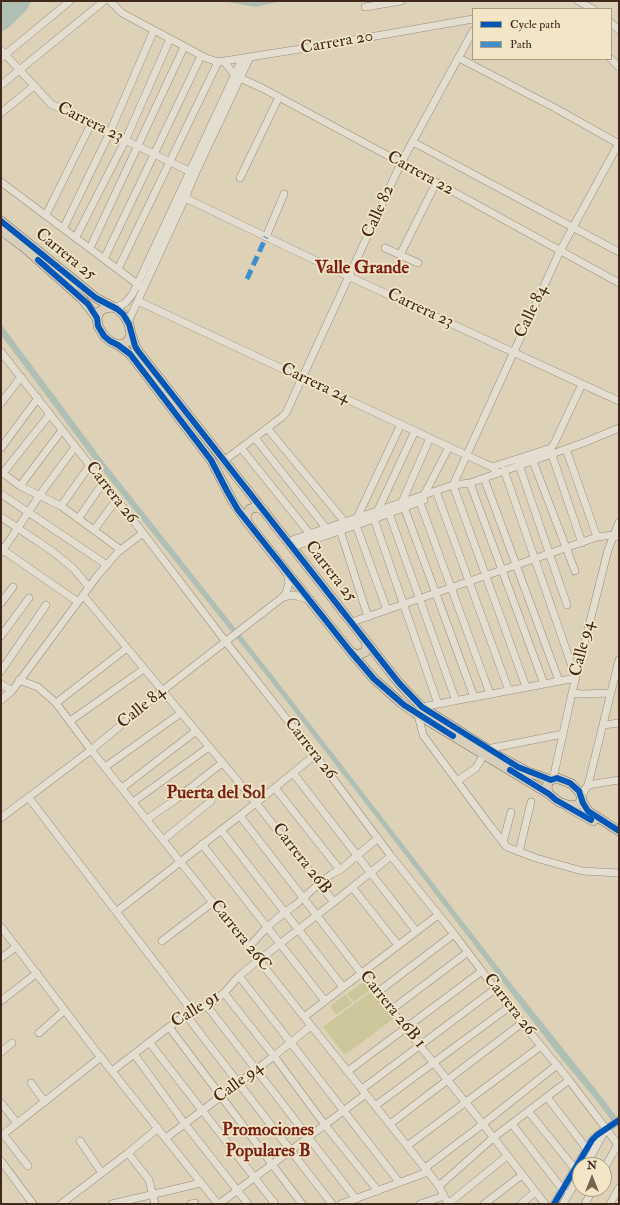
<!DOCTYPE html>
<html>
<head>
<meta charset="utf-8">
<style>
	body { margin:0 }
	#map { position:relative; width:620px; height:1205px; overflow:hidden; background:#ddd2b7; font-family:"IM FELL Double Pica",serif }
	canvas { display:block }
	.frame { position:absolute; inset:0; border:2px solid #41271c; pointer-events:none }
	.legend { position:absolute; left:472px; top:8px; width:140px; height:52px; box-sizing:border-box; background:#f3e6c6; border:1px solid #ac9a82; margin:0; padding:5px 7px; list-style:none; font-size:12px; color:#41271c }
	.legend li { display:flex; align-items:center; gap:8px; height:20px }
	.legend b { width:20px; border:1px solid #ac9a82 }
	.north { position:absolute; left:572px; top:1157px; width:40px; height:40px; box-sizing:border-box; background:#f3e6c6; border:1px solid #ac9a82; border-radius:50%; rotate:0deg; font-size:11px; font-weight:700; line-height:16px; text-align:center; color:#41271c }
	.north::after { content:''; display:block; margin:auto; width:14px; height:18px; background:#786352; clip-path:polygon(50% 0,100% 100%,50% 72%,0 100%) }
</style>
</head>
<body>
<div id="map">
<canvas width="620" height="1205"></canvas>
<div class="frame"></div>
<ul class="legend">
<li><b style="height:5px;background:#0057b8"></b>Cycle path</li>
<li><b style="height:5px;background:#3f8fca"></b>Path</li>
</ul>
<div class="north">N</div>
</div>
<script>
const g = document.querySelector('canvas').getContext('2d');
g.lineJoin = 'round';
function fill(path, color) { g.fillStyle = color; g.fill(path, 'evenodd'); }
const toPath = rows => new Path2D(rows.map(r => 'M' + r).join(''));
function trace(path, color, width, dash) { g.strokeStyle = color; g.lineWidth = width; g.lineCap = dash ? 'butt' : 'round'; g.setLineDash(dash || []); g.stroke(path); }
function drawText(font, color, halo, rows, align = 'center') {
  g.font = font + ' "IM FELL Double Pica",serif'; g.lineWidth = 3.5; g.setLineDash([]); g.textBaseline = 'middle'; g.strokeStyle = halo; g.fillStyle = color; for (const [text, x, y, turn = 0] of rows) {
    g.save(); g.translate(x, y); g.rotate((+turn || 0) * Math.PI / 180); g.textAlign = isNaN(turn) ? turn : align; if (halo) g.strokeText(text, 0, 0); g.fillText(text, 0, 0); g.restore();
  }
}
const green = toPath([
	[363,982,370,990,354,1002,347,994],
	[372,991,393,1019,345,1055,323,1027],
	[346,994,352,1003,336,1015,330,1006]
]);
const water = toPath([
	[1,1,31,1,27,10,8,28,3,31,1,31],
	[222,1,281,1,256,7],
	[1,324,103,461,270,672,502,972,597,1091,619,1120,619,1130,592,1095,564,1062,396,843,266,675,98,465,1,335]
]);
const minor = toPath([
	[110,1,122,13,206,58,218,62,313,47,473,19],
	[578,1,593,9],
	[365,7,401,1],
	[611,23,619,30],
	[1,50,51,104,193,173],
	[1,58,70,1],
	[459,58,555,108,619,144],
	[611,59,619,67],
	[224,62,235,75,240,78,262,88,383,153,619,283],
	[1,85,104,1],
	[1,113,34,86],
	[413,142,619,252],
	[240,178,279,97],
	[1,182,140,286],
	[179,195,350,277,619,401],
	[46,215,91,124],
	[64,227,110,132,154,30],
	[76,237,125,141,170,39],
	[266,237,284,194],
	[90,248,184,47],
	[385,248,418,263],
	[400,255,436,183],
	[104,259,201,56],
	[118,269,218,62],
	[138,301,466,455,492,467,498,473],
	[115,308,125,303,132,295,138,283,242,59],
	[128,322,185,198,195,174,250,57],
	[1,352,143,533,226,642,322,764,391,856,454,934,509,1007,569,1080,619,1146],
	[1,403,21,377],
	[267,428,345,522],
	[255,438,326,528],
	[1,448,38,398],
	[241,448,310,534],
	[566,449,597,537],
	[551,452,582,543],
	[225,460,282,417,286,413,401,163,473,31],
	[533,461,575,571],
	[519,465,567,605],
	[492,467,551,448,554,444,582,384],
	[1,472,20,486,61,506,121,550],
	[3,473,50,414],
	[484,478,559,681],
	[470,483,544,684],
	[20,486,62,430],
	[436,491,509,691],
	[1,494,107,565],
	[424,495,449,447],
	[418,497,490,694],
	[402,502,430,438],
	[61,506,90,465],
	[404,507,474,697],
	[378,510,415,431],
	[389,513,456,701],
	[1,517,52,551,73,568,89,587],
	[357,518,401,424],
	[78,519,103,483],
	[374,519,438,704],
	[356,525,387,610],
	[94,530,116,500],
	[340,530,368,617],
	[289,541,453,485,470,483,583,443,619,428],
	[1,547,3,550,78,602],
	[293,547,374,519,424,500],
	[1,553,39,496,75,447],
	[83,595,256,803,334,902],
	[283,597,293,595,308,599],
	[1,603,13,587],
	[352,622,597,537,613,535,619,537],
	[1,636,29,598],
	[1,671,46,605],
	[19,680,38,687,56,703,91,750,428,1172,439,1186,448,1204],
	[1,684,12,691],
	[526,687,453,485,560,251,619,143],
	[572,693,582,694,611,693],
	[1,700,12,691,98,575,118,552,143,533],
	[56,703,127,648],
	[422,707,576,678,504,470],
	[418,715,423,735,491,827,507,847,536,858,582,871,619,873],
	[70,721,144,669],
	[603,725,619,723],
	[487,749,563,734],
	[105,767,181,713],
	[293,773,416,931],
	[460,779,476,768,484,754],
	[553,779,572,693,608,550,619,522],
	[588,785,619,780],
	[122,788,196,731],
	[275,788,340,870],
	[581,796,588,785,619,660],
	[29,798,193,1012],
	[133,802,209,747],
	[240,816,362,974,483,1124,545,1204],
	[1,818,91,750,162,691,283,597,286,593,289,583,287,573],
	[147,819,175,800,222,763],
	[221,830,343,987],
	[163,840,211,801],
	[503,843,511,812],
	[202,844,325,1001],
	[519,852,531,802],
	[352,887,398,945],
	[116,912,256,803,315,755],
	[1,927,95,1050,218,1204],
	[162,941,213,902],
	[249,947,267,927,285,912,294,906,320,883,332,874,340,870,378,838],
	[1,958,16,947],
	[239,976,399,1182],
	[378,992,454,934],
	[224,993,274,1056,325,1125,378,1191],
	[1,1001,37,973],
	[207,1006,356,1199],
	[391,1010,468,952],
	[186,1015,332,1204],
	[304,1017,438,915],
	[169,1027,302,1204],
	[39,1033,65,1010],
	[149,1042,275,1204],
	[1,1052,12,1043],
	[134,1054,185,1124,248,1204],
	[112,1071,169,1027,186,1015,207,1006,224,993,239,976,259,960,334,902,391,856],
	[348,1071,482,971],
	[31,1083,45,1102],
	[362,1089,495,989],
	[547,1097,586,1148],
	[1,1103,17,1123],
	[375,1106,509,1007],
	[528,1111,575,1169],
	[390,1124,522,1023],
	[512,1124,563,1190],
	[3,1134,28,1166],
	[1,1136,101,1057],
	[166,1138,274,1056,311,1026],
	[80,1141,102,1173],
	[407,1146,541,1046],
	[128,1153,149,1180,155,1204],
	[1,1161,33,1204],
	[586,1165,606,1129],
	[425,1168,483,1124,557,1065],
	[604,1169,618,1144],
	[439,1186,493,1138,569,1080],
	[61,1204,128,1153,158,1128],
	[112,1204,201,1183],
	[191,1204,195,1203],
	[219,1204,366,1094],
	[341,1204,428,1172],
	[420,1204,444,1196],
	[448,1204,507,1156],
	[484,1204,522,1175],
	[521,1204,535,1192],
	[554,1204,592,1140,597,1135,619,1120],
	[563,1204,580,1175],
	[585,1204,593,1189],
	[610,1204,619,1188]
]);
const major = toPath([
	[1,221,96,298,117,309,123,314,129,324,131,334,129,340,124,344,118,345,110,341,104,336,98,326,97,318,99,312,105,308,113,307],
	[1,230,26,249,82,299,97,318],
	[131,334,135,346,138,351,399,683,410,695,422,707,500,757,528,772,551,780],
	[118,345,130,354,211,460,233,502,247,522,350,651,374,679,400,702,415,713,549,794],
	[247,522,246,515,250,509,257,507,264,510],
	[351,652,357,655,365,652,367,646,365,639],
	[581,800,579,804,574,806,567,805,559,802,549,794,547,789,548,782,551,780,557,778,572,784,580,793,583,803,588,811,619,831],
	[568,807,593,821]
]);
const quiet = toPath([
	[247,279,266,237]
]);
const cycleway = toPath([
	[1,221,96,298,117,309,123,314,129,324,135,346,138,351,399,683,422,707,518,767,551,780,557,778,570,783,579,791,583,803,588,811,619,831],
	[38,260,88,304,97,318,98,326,104,336,110,341,118,345,130,354,211,460,227,491,238,510,350,651,374,679,404,705,453,736],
	[510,770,549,794,556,800,591,820],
	[554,1204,592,1140,597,1135,619,1120]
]);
const streetNames = [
	["Carrera 20",337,43,-10],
	["Carrera 23",90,123,26],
	["Carrera 22",420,174,29],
	["Calle 82",379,212,-66],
	["Carrera 25",65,255,39],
	["Carrera 23",420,309,25],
	["Calle 84",532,312,-65],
	["Carrera 24",315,384,25],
	["Carrera 26",111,493,52],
	["Carrera 25",330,572,52],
	["Calle 94",583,649,-76],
	["Calle 84",142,708,-39],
	["Carrera 26",310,749,52],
	["Carrera 26B",301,859,52],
	["Carrera 26C",240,936,51],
	["Carrera 26",509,1005,52],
	["Calle 91",196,1010,-32],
	["Carrera 26B 1",392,1010,51],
	["Calle 94",239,1083,-37]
];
const neighbourhoodNames = [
	["Valle Grande",362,269],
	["Puerta del Sol",216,794],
	["Promociones",268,1131],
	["Populares B",268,1152]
];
fill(green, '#cdc69a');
fill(water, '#b0bfb4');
trace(minor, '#978d7d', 8);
trace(major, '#817768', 10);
trace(minor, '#e3ded0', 7);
trace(major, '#d7cfbc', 9);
trace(quiet, '#3f8fca', 5, [10, 5]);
trace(cycleway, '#0057b8', 6);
drawText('17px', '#41271c', '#f3e6c6', streetNames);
drawText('bold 18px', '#7a1f14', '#f3e6c6', neighbourhoodNames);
</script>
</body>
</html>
